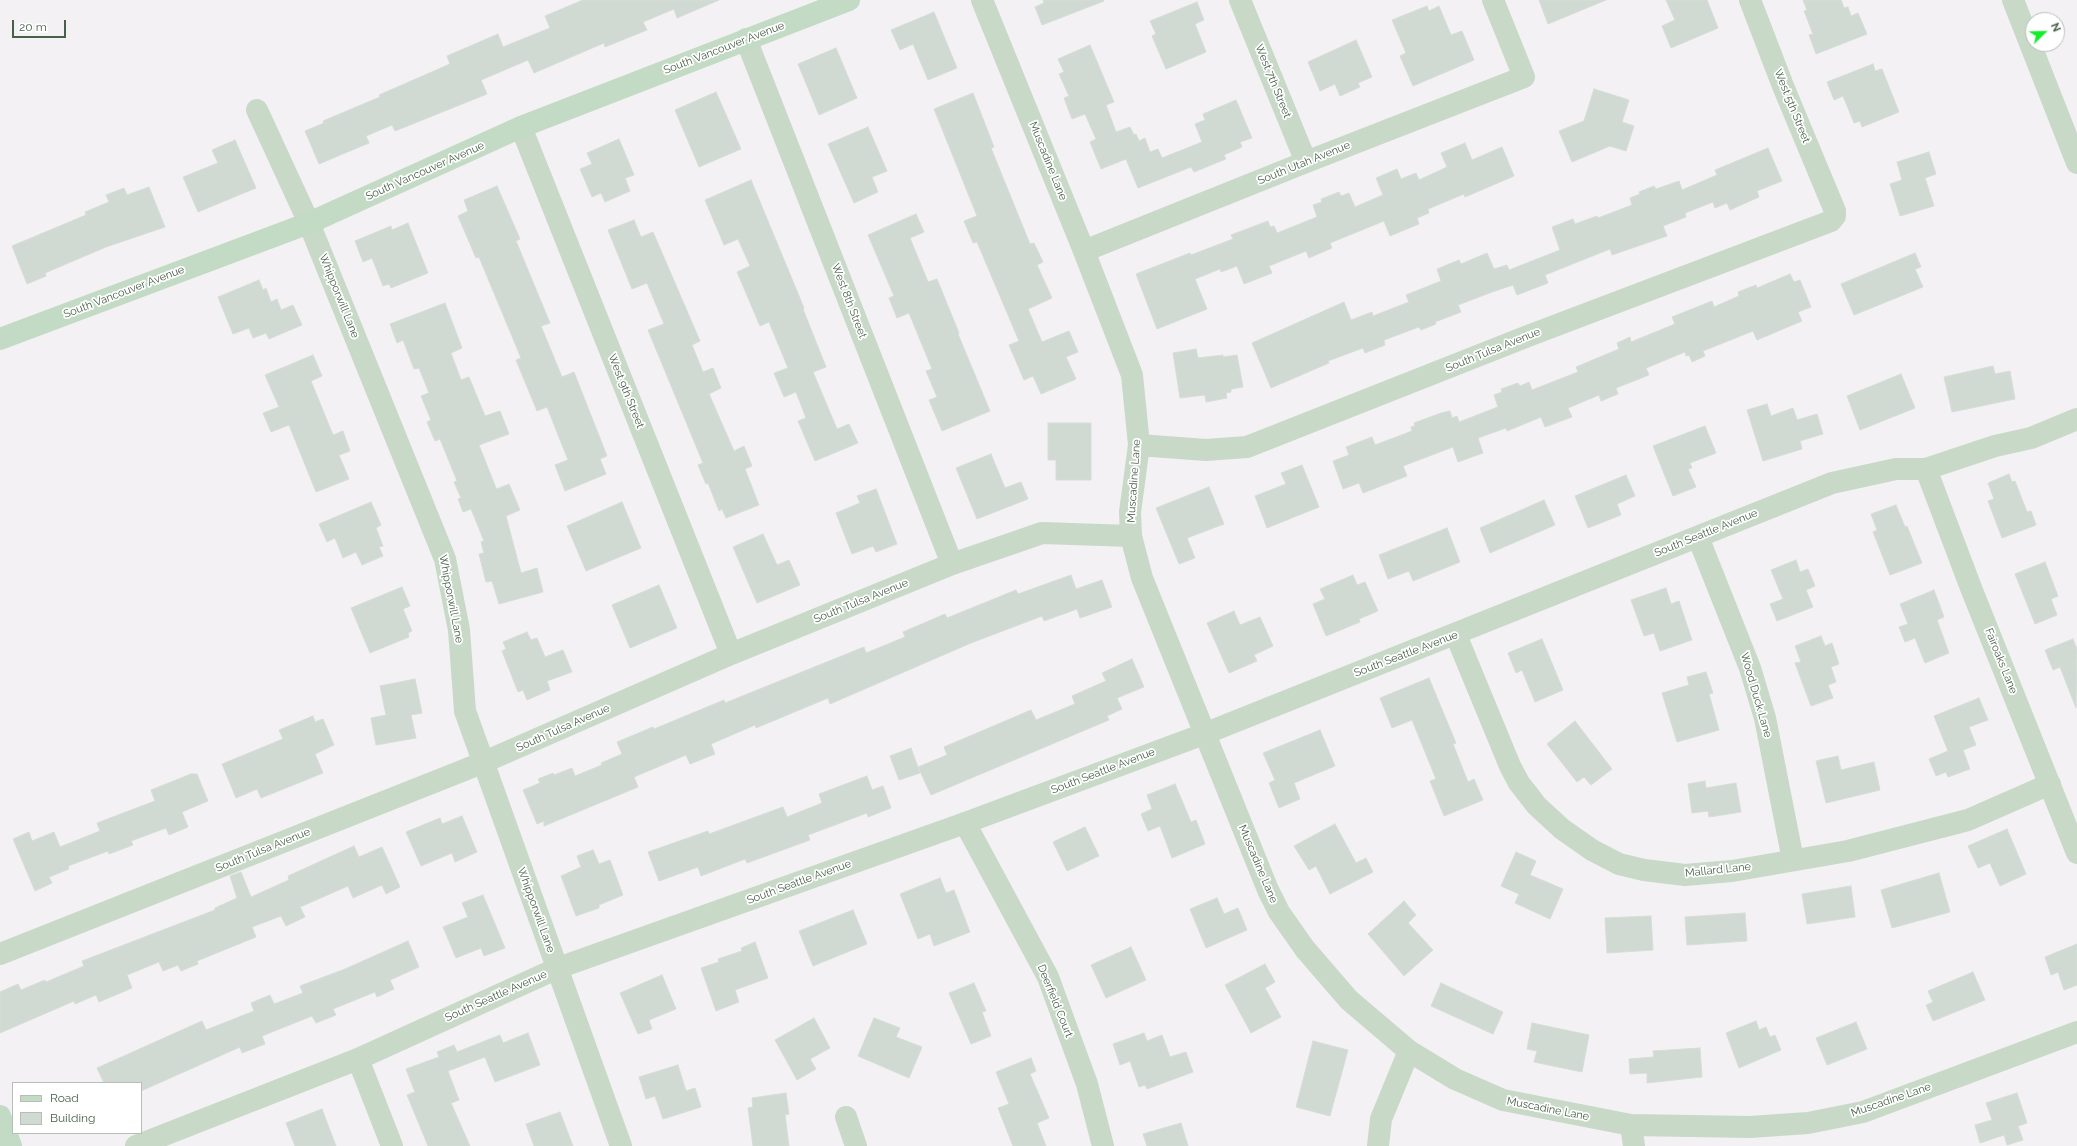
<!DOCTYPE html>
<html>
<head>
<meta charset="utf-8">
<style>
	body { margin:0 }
	#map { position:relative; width:2077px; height:1146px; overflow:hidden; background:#f3f1f4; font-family:Raleway,sans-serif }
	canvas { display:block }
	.legend { position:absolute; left:12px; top:1082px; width:130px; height:52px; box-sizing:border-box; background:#fff; border:1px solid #b6bfb6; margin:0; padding:5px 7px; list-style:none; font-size:12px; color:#486049 }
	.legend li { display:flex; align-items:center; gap:8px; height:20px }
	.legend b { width:20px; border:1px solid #b6bfb6 }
	.north { position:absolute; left:2025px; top:12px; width:40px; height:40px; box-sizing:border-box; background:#fff; border:1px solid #b6bfb6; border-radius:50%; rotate:67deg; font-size:11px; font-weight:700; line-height:16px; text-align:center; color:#486049 }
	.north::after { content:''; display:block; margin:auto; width:14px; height:18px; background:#11ee2c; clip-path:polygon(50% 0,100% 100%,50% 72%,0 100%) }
	.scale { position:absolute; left:12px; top:20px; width:54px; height:18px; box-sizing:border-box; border:2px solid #486049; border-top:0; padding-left:5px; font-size:12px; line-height:14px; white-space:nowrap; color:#486049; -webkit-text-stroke:3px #fff; paint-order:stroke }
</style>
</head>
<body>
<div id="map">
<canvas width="2077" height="1146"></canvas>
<ul class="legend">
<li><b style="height:5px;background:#c3dac5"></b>Road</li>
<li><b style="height:11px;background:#d0d9d2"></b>Building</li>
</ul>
<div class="north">N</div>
<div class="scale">20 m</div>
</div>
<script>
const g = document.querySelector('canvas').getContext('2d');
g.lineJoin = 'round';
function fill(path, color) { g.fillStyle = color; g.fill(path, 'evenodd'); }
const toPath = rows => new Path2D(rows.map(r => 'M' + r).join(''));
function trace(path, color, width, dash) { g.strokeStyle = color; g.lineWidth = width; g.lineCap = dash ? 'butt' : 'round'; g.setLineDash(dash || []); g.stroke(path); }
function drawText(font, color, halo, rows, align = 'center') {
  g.font = font + ' Raleway,sans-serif'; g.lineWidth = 3.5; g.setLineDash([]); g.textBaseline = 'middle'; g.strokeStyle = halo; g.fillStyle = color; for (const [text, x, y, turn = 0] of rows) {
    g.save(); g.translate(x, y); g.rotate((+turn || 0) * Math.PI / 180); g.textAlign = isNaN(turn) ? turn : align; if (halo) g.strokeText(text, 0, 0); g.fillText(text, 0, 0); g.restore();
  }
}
const building = toPath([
	[583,0,719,0,677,18,674,9,643,22,647,30,605,47,604,43,534,73,528,60,481,80,487,94,395,131,392,125,366,136,369,143,319,164,305,131,324,123,323,121,380,97,379,95,450,64,447,56,498,34,503,47,550,28,545,16,583,0],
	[1043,0,1103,0,1104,1,1042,25,1035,7,1044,3,1043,0],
	[1539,0,1606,0,1548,24,1539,0],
	[1666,0,1707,0,1718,28,1671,48,1662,26,1675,20,1666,0],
	[1803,0,1841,0,1844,8,1848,7,1851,16,1858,13,1867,34,1816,54,1809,35,1813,34,1804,11,1807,10,1803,0],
	[1197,2,1204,20,1195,24,1206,52,1166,69,1152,36,1156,34,1150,21,1197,2],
	[1427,6,1429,11,1439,6,1451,35,1462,31,1474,60,1413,86,1400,56,1406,53,1392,20,1427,6],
	[934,12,957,68,928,80,913,44,900,50,891,30,934,12],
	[1356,40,1372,77,1358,83,1360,87,1340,96,1335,84,1320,91,1308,62,1356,40],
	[1090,45,1114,102,1106,105,1116,132,1130,127,1134,135,1136,134,1139,141,1145,138,1150,152,1158,149,1162,158,1202,142,1195,124,1205,120,1203,114,1236,100,1252,138,1240,142,1242,147,1224,155,1226,159,1194,172,1191,167,1138,188,1126,159,1101,169,1090,142,1096,139,1085,114,1072,119,1064,98,1069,96,1059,74,1064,72,1058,59,1090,45],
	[836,48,857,98,819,115,798,64,836,48],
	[1873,64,1875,71,1882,69,1899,112,1862,127,1860,121,1854,123,1843,96,1834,100,1827,82,1873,64],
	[1594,89,1629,100,1622,122,1634,126,1626,151,1610,146,1572,162,1559,131,1584,121,1594,89],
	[716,92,741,149,699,167,675,110,716,92],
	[973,93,994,147,991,148,1030,244,1034,243,1043,262,1037,265,1052,298,1028,309,1042,342,1069,331,1078,352,1066,357,1076,379,1041,394,1033,376,1024,380,1009,345,1019,341,977,242,973,243,964,221,977,216,934,109,973,93],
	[868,127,887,171,872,177,878,192,854,203,828,144,868,127],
	[619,139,634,175,625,178,630,191,605,202,601,193,592,197,580,169,592,164,587,153,619,139],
	[235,140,256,188,198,212,183,177,218,163,212,150,235,140],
	[1465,143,1472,160,1502,147,1514,176,1465,197,1464,194,1428,209,1429,213,1417,218,1419,224,1390,236,1384,221,1330,243,1332,248,1309,258,1306,251,1269,266,1272,273,1244,284,1237,266,1221,272,1220,269,1195,279,1207,309,1157,329,1136,274,1190,253,1191,255,1233,239,1231,235,1268,221,1270,227,1274,226,1277,233,1317,217,1313,205,1322,202,1321,199,1339,192,1341,196,1349,193,1355,207,1383,195,1376,178,1397,169,1401,179,1416,173,1419,180,1447,167,1441,153,1465,143],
	[1768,148,1782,181,1757,191,1759,197,1730,210,1727,203,1715,208,1713,202,1685,213,1686,217,1663,226,1667,236,1612,255,1610,249,1545,275,1548,283,1517,295,1513,285,1492,292,1458,305,1461,312,1435,322,1436,324,1421,330,1419,327,1384,340,1385,345,1365,353,1363,348,1328,361,1329,363,1271,388,1252,343,1344,302,1351,320,1372,312,1373,316,1409,302,1406,295,1441,281,1437,269,1459,260,1461,264,1487,253,1494,269,1507,265,1509,270,1560,250,1552,227,1573,219,1575,224,1597,216,1598,218,1632,205,1630,198,1640,194,1639,192,1654,186,1656,189,1679,181,1682,190,1717,175,1715,170,1768,148],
	[1929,152,1936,174,1925,178,1934,206,1900,216,1890,184,1902,180,1897,162,1929,152],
	[751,180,804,308,803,309,826,367,813,372,837,429,849,424,858,443,815,461,798,421,806,418,796,392,784,397,774,373,788,368,769,322,760,326,737,272,750,266,738,239,724,245,705,200,751,180],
	[497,186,520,239,516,241,550,323,541,326,562,377,574,372,607,456,600,459,606,474,565,491,555,465,568,460,547,407,537,411,516,360,521,358,479,257,476,258,458,216,468,211,464,200,497,186],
	[149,187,165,227,106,247,45,273,46,276,27,284,12,246,86,215,85,212,109,202,106,195,124,188,127,195,149,187],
	[916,214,924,232,910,238,928,282,937,279,959,333,958,334,990,411,942,431,929,400,937,397,926,371,932,369,909,313,897,318,889,298,894,296,868,235,916,214],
	[634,220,641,237,653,232,700,341,692,345,703,372,713,368,721,388,709,394,734,451,744,446,752,466,745,469,759,505,726,518,722,509,719,511,708,483,706,484,698,465,703,463,648,330,664,324,647,283,632,289,608,230,634,220],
	[408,223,428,273,391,288,389,284,383,286,372,258,363,262,355,241,391,226,392,230,408,223],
	[1915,253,1921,267,1915,269,1923,287,1854,315,1841,284,1915,253],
	[1790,274,1794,282,1800,280,1811,307,1798,312,1802,321,1757,340,1753,331,1703,351,1705,356,1692,362,1689,355,1686,356,1685,352,1646,368,1649,375,1616,388,1618,394,1601,401,1599,395,1568,408,1572,417,1545,427,1541,417,1507,431,1506,428,1478,438,1483,453,1458,462,1453,447,1403,466,1407,476,1363,493,1359,483,1343,489,1333,461,1349,455,1346,447,1372,437,1375,445,1412,431,1411,427,1415,426,1414,423,1441,413,1450,411,1452,418,1457,416,1459,422,1498,407,1494,395,1502,392,1501,389,1518,383,1520,386,1529,382,1532,390,1578,372,1576,367,1619,349,1617,343,1630,337,1631,342,1675,324,1672,317,1712,301,1714,307,1739,296,1738,292,1756,285,1757,288,1790,274],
	[259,280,263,290,266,288,271,302,277,299,281,310,293,305,302,325,269,339,266,333,253,338,249,328,233,334,218,297,259,280],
	[445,303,462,348,451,353,461,380,469,377,485,416,500,411,509,434,479,445,496,488,497,489,509,484,520,510,506,516,521,573,537,568,543,592,499,604,492,581,486,582,479,554,484,553,481,542,484,541,471,509,463,512,458,499,461,498,454,482,457,481,440,439,435,441,427,422,431,420,421,396,429,393,419,368,414,369,403,340,397,343,390,324,445,303],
	[1196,349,1198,358,1223,355,1223,357,1237,355,1243,387,1231,389,1231,392,1226,393,1227,398,1206,402,1205,395,1180,398,1173,353,1196,349],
	[313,355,322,376,311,381,333,435,343,431,350,451,339,455,349,479,316,492,289,425,271,432,263,413,279,407,265,375,313,355],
	[1993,366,1995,374,2010,371,2015,399,1952,412,1944,377,1993,366],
	[1901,374,1915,408,1860,430,1847,396,1901,374],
	[1767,404,1771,416,1793,408,1797,420,1817,414,1823,434,1800,441,1802,449,1763,461,1747,410,1767,404],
	[1048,423,1091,423,1091,480,1056,480,1056,460,1048,460,1048,423],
	[1705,426,1716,453,1690,463,1692,468,1688,469,1696,487,1673,496,1653,446,1705,426],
	[991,454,1005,488,1021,482,1028,499,977,519,956,468,991,454],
	[1302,465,1319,507,1267,528,1255,496,1286,484,1281,473,1302,465],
	[2009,474,2012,482,2015,481,2027,512,2031,511,2036,525,2002,538,1988,501,1994,499,1988,483,2009,474],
	[1626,475,1635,496,1617,504,1621,515,1588,528,1575,496,1626,475],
	[1209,487,1224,524,1187,538,1195,558,1179,564,1156,508,1209,487],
	[876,489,897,544,876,552,873,546,852,554,836,513,860,503,857,496,876,489],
	[1544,500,1555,525,1490,553,1480,528,1544,500],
	[371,502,381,525,376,528,383,546,379,547,383,556,362,565,356,552,343,558,335,538,327,542,319,524,371,502],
	[622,502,641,548,586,571,567,526,622,502],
	[1896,505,1905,527,1907,526,1922,563,1890,575,1873,532,1877,530,1871,514,1896,505],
	[1447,528,1460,562,1413,581,1409,571,1388,579,1379,555,1447,528],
	[763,534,777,565,789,560,800,585,757,603,733,547,763,534],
	[1796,560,1800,572,1808,569,1815,586,1806,590,1813,607,1777,621,1770,604,1783,599,1771,570,1796,560],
	[2045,562,2058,596,2051,599,2057,615,2035,624,2015,574,2045,562],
	[1071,575,1076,589,1102,580,1112,607,1080,618,1077,609,1044,621,1042,616,971,643,830,704,828,698,756,728,755,725,711,744,715,754,690,764,686,755,634,777,638,787,544,826,544,821,537,824,523,790,540,783,538,779,553,773,554,775,572,768,575,776,602,765,601,763,622,754,617,742,653,727,654,729,724,700,725,703,864,647,866,653,905,637,903,632,945,614,947,618,1016,590,1018,594,1071,575],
	[1353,575,1357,585,1365,582,1378,611,1359,619,1360,622,1326,636,1313,604,1325,599,1320,589,1353,575],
	[659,585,677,628,630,648,612,605,659,585],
	[402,587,410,606,403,609,412,631,408,633,409,637,370,653,351,608,402,587],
	[1666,588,1671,604,1679,601,1692,640,1660,651,1654,633,1644,636,1631,600,1666,588],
	[1934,590,1944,617,1937,620,1949,653,1925,663,1915,638,1905,642,1899,627,1908,624,1900,604,1934,590],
	[1234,611,1240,625,1260,617,1273,646,1254,655,1257,661,1229,673,1207,623,1234,611],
	[527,632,531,640,537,638,545,657,563,650,572,672,547,681,550,690,527,700,523,690,518,692,502,651,506,649,503,642,527,632],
	[1821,636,1825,646,1832,643,1839,664,1831,667,1836,682,1828,685,1833,698,1811,706,1795,663,1801,662,1795,646,1821,636],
	[1542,639,1563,690,1535,702,1522,670,1516,673,1508,653,1542,639],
	[2073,639,2077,649,2076,708,2060,667,2053,670,2045,650,2073,639],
	[1132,659,1144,687,1117,698,1122,709,1107,716,1109,720,931,795,918,767,947,755,944,747,1031,710,1036,720,1075,704,1072,696,1106,681,1102,673,1132,659],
	[1706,672,1713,693,1709,694,1719,730,1677,742,1662,693,1689,685,1687,677,1706,672],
	[1429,678,1456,743,1453,744,1468,782,1474,779,1483,800,1444,816,1430,781,1436,779,1412,720,1392,728,1380,698,1429,678],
	[415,679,422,713,411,715,416,738,376,745,371,718,386,715,380,686,415,679],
	[1979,698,1988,720,1969,727,1976,745,1963,750,1970,769,1948,777,1946,772,1936,776,1929,759,1948,751,1934,716,1979,698],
	[313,716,315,722,323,719,334,745,315,754,323,773,261,798,257,789,236,798,222,764,283,739,279,730,313,716],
	[1575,721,1612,769,1591,785,1584,777,1577,782,1547,744,1575,721],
	[1320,730,1335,766,1294,783,1300,799,1279,808,1269,783,1275,780,1263,753,1320,730],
	[911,748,920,773,899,780,890,756,911,748],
	[1838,756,1841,770,1874,762,1880,790,1826,803,1816,761,1838,756],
	[191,774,197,774,208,801,182,812,188,827,169,835,166,828,131,841,133,845,109,854,108,851,68,866,69,869,49,877,52,883,35,891,13,839,29,832,32,841,54,832,60,847,100,831,97,823,155,801,151,790,191,774],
	[867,776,872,790,883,786,891,808,868,817,867,813,808,835,810,840,747,863,745,859,701,876,698,867,659,881,648,852,708,831,709,834,783,807,787,817,822,803,819,794,867,776],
	[1705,781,1706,788,1736,783,1741,812,1709,817,1708,811,1692,813,1688,784,1705,781],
	[1175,784,1191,822,1196,820,1205,844,1172,858,1160,826,1148,831,1141,814,1152,809,1147,795,1175,784],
	[462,816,477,852,455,862,452,853,421,866,406,832,440,818,442,824,462,816],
	[1335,824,1356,863,1366,858,1373,872,1330,894,1316,866,1309,870,1294,846,1335,824],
	[1085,827,1099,856,1067,871,1053,842,1085,827],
	[2007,829,2026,874,2000,886,1990,863,1978,868,1968,846,2007,829],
	[354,846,359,857,382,847,400,887,386,894,382,885,353,898,348,886,300,907,305,917,286,926,281,916,252,927,256,937,197,961,198,964,181,971,178,965,163,971,159,962,127,975,132,988,99,1002,96,995,75,1004,74,1001,0,1033,0,992,18,984,21,990,45,980,46,982,84,966,82,961,215,910,215,908,237,898,230,876,241,872,251,897,289,880,288,876,354,846],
	[593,850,599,864,610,860,623,895,599,905,599,908,576,916,561,876,581,867,577,856,593,850],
	[1516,852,1536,861,1530,875,1563,889,1550,919,1515,903,1519,894,1501,886,1516,852],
	[1939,873,1950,912,1892,928,1881,890,1939,873],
	[940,878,946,893,954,890,970,932,934,946,930,934,918,939,900,894,940,878],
	[1851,886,1855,917,1807,924,1802,894,1851,886],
	[483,895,505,948,484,956,481,948,456,958,443,927,468,917,462,903,483,895],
	[1217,898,1224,914,1238,908,1247,930,1206,948,1190,909,1217,898],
	[1404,901,1416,915,1408,923,1433,950,1404,976,1368,934,1404,901],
	[853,910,867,944,813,966,799,931,853,910],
	[1745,913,1747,941,1687,945,1685,917,1745,913],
	[1651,916,1653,950,1607,953,1605,918,1651,916],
	[408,941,419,967,390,980,394,989,377,997,375,992,333,1009,336,1015,316,1023,312,1016,262,1036,265,1044,242,1053,240,1047,141,1091,141,1083,104,1083,97,1068,202,1021,206,1030,254,1011,251,1003,270,995,274,1004,303,993,300,986,345,969,408,941],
	[755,942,768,978,735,990,739,1002,716,1011,701,968,719,962,718,959,742,951,741,948,755,942],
	[2077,944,2077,985,2064,990,2058,972,2051,975,2045,957,2077,944],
	[1131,947,1146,980,1106,998,1091,965,1131,947],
	[1265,964,1275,982,1265,988,1281,1017,1251,1033,1225,985,1265,964],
	[1973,972,1985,1000,1933,1021,1926,1005,1933,1002,1928,991,1973,972],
	[662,975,676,1009,649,1020,652,1029,638,1034,620,993,662,975],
	[974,983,986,1011,982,1012,991,1036,971,1044,949,993,974,983],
	[1441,983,1503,1012,1493,1034,1431,1006,1441,983],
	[814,1018,830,1048,810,1059,816,1069,797,1080,775,1040,814,1018],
	[874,1018,900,1028,896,1037,922,1047,909,1078,858,1056,874,1018],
	[1756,1021,1759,1030,1766,1027,1770,1037,1775,1035,1781,1050,1739,1068,1726,1033,1756,1021],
	[1856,1022,1867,1049,1827,1065,1816,1038,1856,1022],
	[1532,1023,1589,1035,1582,1072,1534,1062,1537,1051,1527,1049,1532,1023],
	[528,1033,540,1065,495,1082,485,1057,448,1071,459,1100,451,1103,470,1146,428,1146,407,1095,415,1092,406,1069,439,1057,437,1052,454,1045,457,1052,500,1035,503,1043,528,1033],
	[1144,1033,1147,1041,1162,1035,1170,1057,1186,1052,1193,1072,1147,1089,1145,1085,1139,1087,1130,1061,1120,1065,1113,1044,1144,1033],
	[1313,1041,1348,1050,1330,1116,1296,1107,1313,1041],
	[1700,1048,1702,1077,1647,1083,1647,1073,1630,1074,1629,1059,1654,1057,1653,1051,1700,1048],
	[1031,1058,1036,1071,1030,1074,1049,1118,1037,1123,1046,1146,1013,1146,998,1108,1009,1104,996,1072,1031,1058],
	[678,1065,686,1091,695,1088,701,1107,663,1119,655,1096,646,1099,639,1077,678,1065],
	[786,1093,789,1114,785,1115,789,1146,753,1146,748,1108,753,1107,752,1098,786,1093],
	[2017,1093,2027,1123,2018,1126,2023,1140,2007,1145,2004,1135,1980,1143,1975,1125,1992,1120,1986,1103,2017,1093],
	[322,1109,336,1146,295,1146,286,1123,322,1109],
	[560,1112,573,1146,534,1146,526,1124,560,1112],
	[1181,1123,1188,1146,1147,1146,1143,1134,1181,1123]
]);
const street = toPath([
	[982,0,1084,251,1132,375,1139,445,1130,512,1131,536,1142,578,1268,890,1279,912,1305,949,1349,1000,1409,1051,1455,1079,1503,1100,1631,1125,1750,1127,1808,1123,1863,1112,2077,1032],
	[1240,0,1306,162],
	[2013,0,2077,163],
	[746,39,952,564],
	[257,110,309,223,445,559,459,630,465,711,621,1146],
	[521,127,731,654],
	[1084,251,1306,162,1524,77,1493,0],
	[1139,445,1206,450,1247,447,1528,336,1831,221,1835,216,1835,211,1783,86,1750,0],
	[1926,469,1971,588,2077,853],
	[1698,537,1750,668,1765,718,1793,860],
	[1456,635,1510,766,1519,783,1537,806,1562,829,1592,850,1619,864,1644,870,1685,875,1732,871,1848,851,1968,820,2050,784],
	[965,823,1048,977,1087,1084,1103,1146],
	[0,954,482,763,731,654,952,564,1042,533,1131,536],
	[358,1059,392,1146],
	[846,1117,856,1146],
	[1631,1125,1634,1146],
	[136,1146,358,1059,558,968,965,823,1204,734,1832,483,1896,469,1926,469,1995,446,2031,438,2077,419],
	[1378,1146,1381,1119,1409,1051]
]);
const secondary = toPath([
	[0,339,309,223,521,127,849,0],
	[0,1116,11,1146]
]);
const streetNames = [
	["South Vancouver Avenue",724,48,-21],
	["West 7th Street",1273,81,68],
	["West 5th Street",1792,106,68],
	["Muscadine Lane",1048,161,68],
	["South Utah Avenue",1304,163,-22],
	["South Vancouver Avenue",425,171,-24],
	["South Vancouver Avenue",124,292,-21],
	["Whipporwill Lane",339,296,68],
	["West 8th Street",849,301,69],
	["South Tulsa Avenue",1493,350,-22],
	["West 9th Street",626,391,68],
	["Muscadine Lane",1134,481,-86],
	["South Seattle Avenue",1706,533,-22],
	["Whipporwill Lane",451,599,79],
	["South Tulsa Avenue",861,601,-22],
	["South Seattle Avenue",1406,654,-21],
	["Fairoaks Lane",2001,661,68],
	["Wood Duck Lane",1756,695,74],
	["South Tulsa Avenue",563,728,-24],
	["South Seattle Avenue",1103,771,-21],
	["South Tulsa Avenue",263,850,-22],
	["Muscadine Lane",1258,864,67],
	["Mallard Lane",1718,870,-6],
	["South Seattle Avenue",799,882,-20],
	["Whipporwill Lane",536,910,70],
	["South Seattle Avenue",496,996,-24],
	["Deerfield Court",1055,1001,68],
	["Muscadine Lane",1891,1100,-19],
	["Muscadine Lane",1548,1109,11]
];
fill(building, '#d0d9d2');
trace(building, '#d5ddd7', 1);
trace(street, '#c8d9c8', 22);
trace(secondary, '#c3dac5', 22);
drawText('11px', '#486049', '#fff', streetNames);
</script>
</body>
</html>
